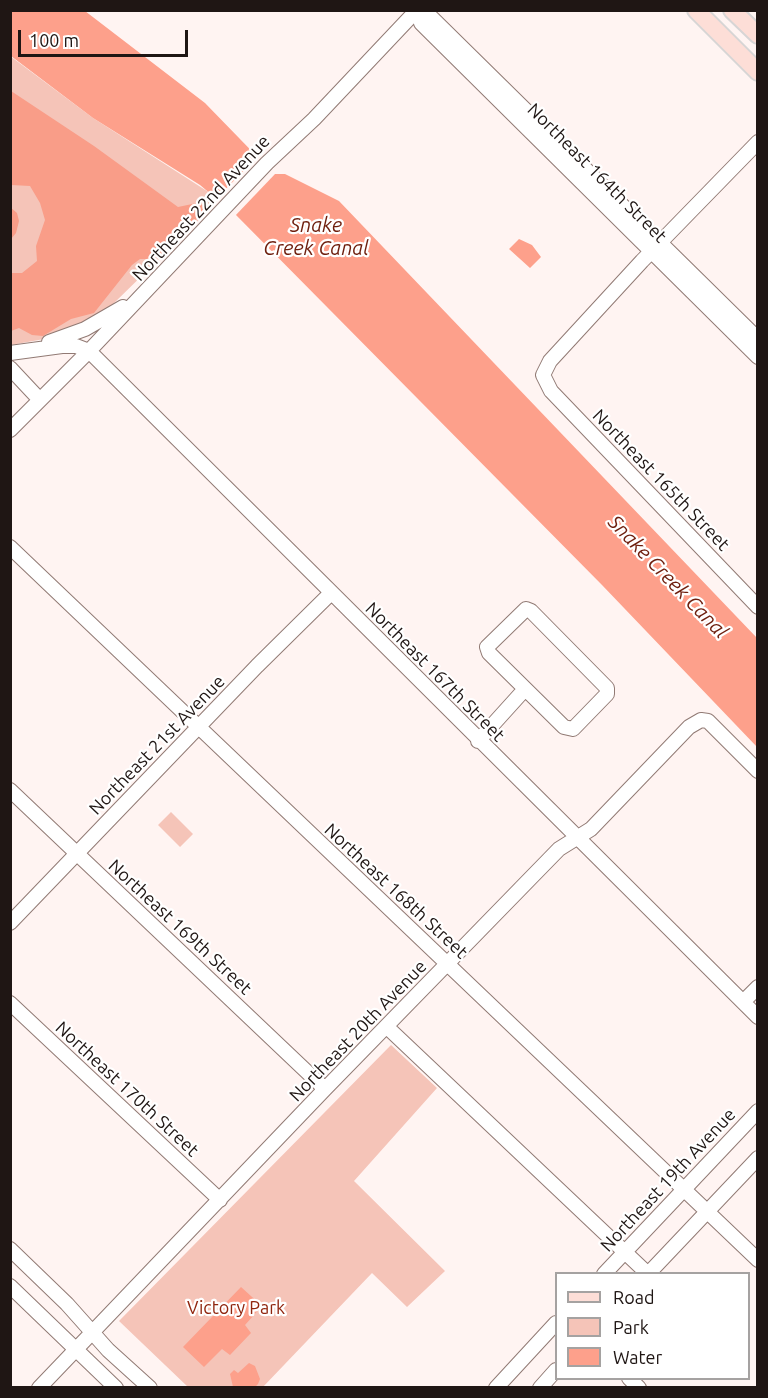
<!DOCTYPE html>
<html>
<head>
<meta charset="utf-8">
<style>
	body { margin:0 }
	#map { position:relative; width:768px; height:1398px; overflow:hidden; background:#fff4f2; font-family:Ubuntu,sans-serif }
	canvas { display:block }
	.frame { position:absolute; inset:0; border:12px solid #1f1614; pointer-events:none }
	.legend { position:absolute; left:555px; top:1272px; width:195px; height:108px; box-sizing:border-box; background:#fff; border:2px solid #a5a2a1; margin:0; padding:8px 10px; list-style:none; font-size:18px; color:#1f1614 }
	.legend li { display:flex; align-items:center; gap:12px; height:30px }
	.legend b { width:30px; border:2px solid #a5a2a1 }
	.scale { position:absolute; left:18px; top:30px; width:170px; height:27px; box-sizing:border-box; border:3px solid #1f1614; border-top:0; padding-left:8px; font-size:18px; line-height:21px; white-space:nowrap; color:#1f1614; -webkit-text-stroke:4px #fff; paint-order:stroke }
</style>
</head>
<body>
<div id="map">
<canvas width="768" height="1398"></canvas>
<div class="frame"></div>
<ul class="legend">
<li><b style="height:8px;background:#fdded7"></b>Road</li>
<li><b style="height:16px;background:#f5c4b8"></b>Park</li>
<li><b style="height:16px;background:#fda08b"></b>Water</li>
</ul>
<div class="scale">100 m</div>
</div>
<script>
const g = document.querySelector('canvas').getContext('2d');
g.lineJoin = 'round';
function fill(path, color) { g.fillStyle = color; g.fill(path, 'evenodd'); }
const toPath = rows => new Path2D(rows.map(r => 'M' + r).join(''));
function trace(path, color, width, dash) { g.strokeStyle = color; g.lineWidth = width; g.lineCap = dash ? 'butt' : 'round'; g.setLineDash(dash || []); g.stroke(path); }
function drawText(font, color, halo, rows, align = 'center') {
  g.font = font + ' Ubuntu,sans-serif'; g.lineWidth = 4.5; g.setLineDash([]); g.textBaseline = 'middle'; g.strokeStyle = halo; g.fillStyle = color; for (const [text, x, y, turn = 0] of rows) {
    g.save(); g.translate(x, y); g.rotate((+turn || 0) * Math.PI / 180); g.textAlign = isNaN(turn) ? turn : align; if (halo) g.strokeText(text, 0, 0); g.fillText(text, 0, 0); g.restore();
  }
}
const green = toPath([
	[10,56,93,118,210,193,210,209,110,307,86,321,44,339,11,345],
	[171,812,193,834,180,847,158,825],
	[391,1045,437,1088,354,1181,445,1271,407,1307,372,1273,262,1388,188,1387,119,1321]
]);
const forest = toPath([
	[11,91,94,146,178,207,197,203,206,206,191,226,153,259,140,259,132,265,94,313,71,319,43,336,32,335,19,328,11,331,11,273,22,273,37,261,36,246,45,220,40,203,30,186,11,185],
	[10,207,17,213,19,221,16,233,11,239]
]);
const water = toPath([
	[10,11,85,11,205,103,274,174,285,174,339,201,757,638,757,747,602,585,236,215,200,185,93,118,11,56],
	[519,239,532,245,541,257,530,268,509,249],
	[241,1287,262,1306,245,1325,251,1333,230,1355,222,1349,204,1367,183,1347],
	[249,1363,255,1366,260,1379,258,1384,255,1387,233,1387,230,1374,234,1370,238,1373]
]);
const pier = toPath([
	[258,156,276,173,234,217,214,201]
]);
const minor = toPath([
	[418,10,421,23,427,29,758,357],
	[418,10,430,16,758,339],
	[758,142,642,261,550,361,543,375,551,391,758,607],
	[49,342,85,329,123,307],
	[10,353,62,346,76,346,89,351,758,1017],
	[10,368,40,400],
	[10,430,89,351,267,163,314,119,417,10],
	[10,547,758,1260],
	[526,609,531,611,607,688,607,694,573,729,564,727,489,653,487,647,526,609],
	[478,741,525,689],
	[10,790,325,1089],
	[10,923,257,666,331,593],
	[743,1002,758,987],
	[10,1003,220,1200],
	[387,1027,648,1274],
	[10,1249,67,1304,108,1350,150,1388],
	[604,1274,758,1111],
	[648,1274,758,1158],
	[10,1286,116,1388],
	[629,1378,639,1388],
	[39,1388,325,1089,559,849,591,829,689,727,701,720,708,721,758,771],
	[496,1388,556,1323],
	[540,1388,556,1370]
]);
const major = toPath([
	[696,10,758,72],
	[732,10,758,35]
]);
const streetNames = [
	["Northeast 164th Street",597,173,45],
	["Northeast 22nd Avenue",201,208,-47],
	["Northeast 165th Street",661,480,46],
	["Northeast 167th Street",435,672,45],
	["Northeast 21st Avenue",157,745,-46],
	["Northeast 168th Street",396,891,43],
	["Northeast 169th Street",180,927,43],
	["Northeast 20th Avenue",358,1031,-46],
	["Northeast 170th Street",127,1089,43],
	["Northeast 19th Avenue",668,1180,-47]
];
const parkNames = [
	["Victory Park",236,1308]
];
const waterNames = [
	["Snake",316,225],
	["Creek Canal",316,248],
	["Snake Creek Canal",668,577,46]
];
fill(green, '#f5c4b8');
fill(forest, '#f99d88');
fill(water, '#fda08b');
fill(pier, '#fff4f2');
trace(minor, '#917a74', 16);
trace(major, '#d7d5d5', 20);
trace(minor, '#fff', 14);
trace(major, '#fdded7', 16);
drawText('18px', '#1f1614', '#fff', streetNames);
drawText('18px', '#90260f', '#fff', parkNames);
drawText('italic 20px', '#6e1e0d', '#fff', waterNames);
</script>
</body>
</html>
